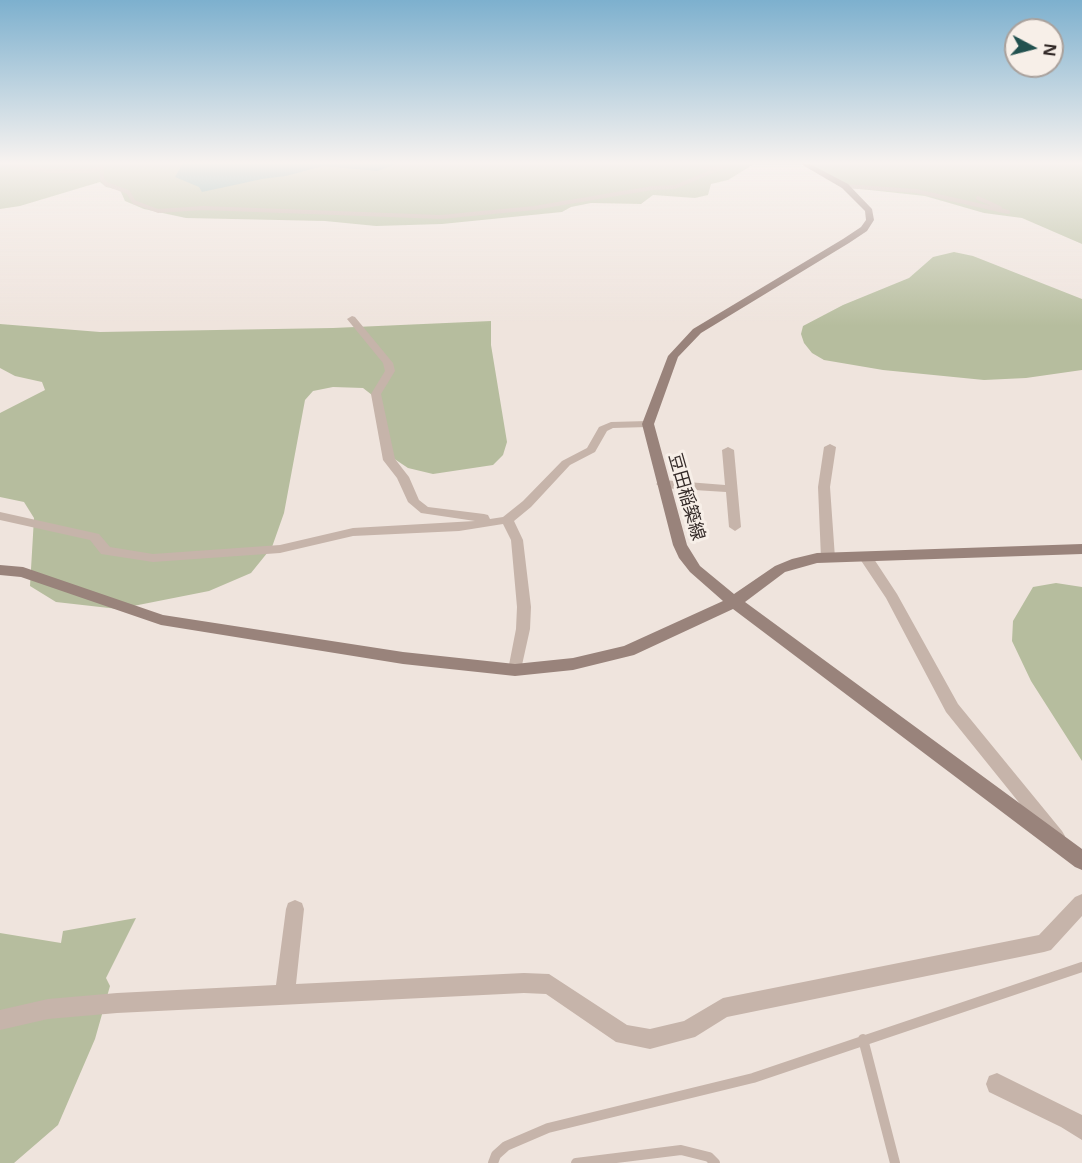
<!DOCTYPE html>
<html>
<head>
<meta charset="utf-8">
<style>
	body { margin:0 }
	#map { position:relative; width:1082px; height:1163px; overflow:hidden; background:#efe4dd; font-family:"Open Sans",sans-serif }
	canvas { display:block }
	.north { position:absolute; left:1004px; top:18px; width:60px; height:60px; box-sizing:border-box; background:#f7efe8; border:2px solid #a9a19c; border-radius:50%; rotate:97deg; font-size:16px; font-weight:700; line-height:24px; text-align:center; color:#342b29 }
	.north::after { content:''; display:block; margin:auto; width:21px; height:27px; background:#22514f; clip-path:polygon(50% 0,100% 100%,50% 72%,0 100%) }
</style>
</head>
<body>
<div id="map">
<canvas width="1082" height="1163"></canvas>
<div class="north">N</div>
</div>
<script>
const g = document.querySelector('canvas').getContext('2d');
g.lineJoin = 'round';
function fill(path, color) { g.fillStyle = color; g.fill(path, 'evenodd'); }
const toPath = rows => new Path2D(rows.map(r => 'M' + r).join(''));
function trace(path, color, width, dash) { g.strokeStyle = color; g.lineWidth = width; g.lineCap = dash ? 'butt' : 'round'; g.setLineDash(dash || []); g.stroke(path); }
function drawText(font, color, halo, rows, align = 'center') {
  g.font = font + ' "Open Sans","Noto Sans JP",sans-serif'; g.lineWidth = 6; g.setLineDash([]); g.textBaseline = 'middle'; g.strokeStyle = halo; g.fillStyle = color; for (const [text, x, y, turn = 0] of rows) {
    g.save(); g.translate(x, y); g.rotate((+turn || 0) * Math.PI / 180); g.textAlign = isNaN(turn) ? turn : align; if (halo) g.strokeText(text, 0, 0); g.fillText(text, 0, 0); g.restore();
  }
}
const green = toPath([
	[0,163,756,163,728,180,711,184,708,195,695,198,653,195,641,204,591,203,571,207,562,212,442,224,376,226,325,221,186,218,144,209,125,201,120,190,106,187,100,182,20,206,0,209],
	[806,163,1082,163,1082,244,1022,218,984,213,925,196,851,188],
	[954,252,973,256,1082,299,1082,370,1026,378,984,380,883,370,824,360,812,353,804,343,801,334,803,326,843,305,909,278,933,257],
	[491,321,491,345,507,442,503,455,493,465,433,474,408,468,387,454,372,395,363,388,333,387,313,391,305,400,284,513,272,547,251,573,209,591,118,609,56,602,30,586,34,518,24,502,0,497,0,413,45,390,42,382,15,376,0,368,0,324,100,332,333,328],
	[1056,583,1082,587,1082,761,1031,681,1012,641,1013,621,1033,587],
	[136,918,106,978,110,986,95,1039,58,1125,14,1163,0,1163,0,933,61,943,63,931]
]);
const water = toPath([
	[183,163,399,163,377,171,323,166,286,176,262,179,202,192,199,187,175,177]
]);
const laneFar1 = toPath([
	[4,163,48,171,90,171,102,168],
	[102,163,102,179,106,184,128,192,134,202,158,211,203,208,441,217,534,208,652,188,675,187,720,168],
	[694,163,711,169,739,163],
	[845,186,916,191,1008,212],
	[978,198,1000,208]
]);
const lane = toPath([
	[863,1039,895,1163],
	[493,1163,496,1155,506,1146,548,1128,753,1078,1082,967],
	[576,1163,681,1150,709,1157,715,1163]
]);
const street = toPath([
	[352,316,355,317,393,363,395,371,381,394,395,459,409,477,419,500,428,507,484,514,488,515,490,519,503,517,523,501,562,461,587,448,599,427,611,422,648,421,653,424,648,427,613,428,607,431,595,452,570,465,531,507,514,521,523,540,531,607,530,629,520,674,510,674,508,670,516,629,517,607,511,540,503,524,459,531,353,536,280,553,153,562,101,554,90,540,0,520,0,512,99,534,110,547,153,554,280,545,353,528,475,521,421,513,408,502,397,478,383,460,371,394,385,371,383,363,347,319,352,316],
	[830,444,836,447,830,487,835,558,828,562,821,558,818,487,824,447,830,444],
	[728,447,734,450,741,527,735,531,729,527,726,492,662,488,656,484,662,480,725,485,722,450,728,447],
	[865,552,870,553,897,594,958,704,1062,831,1065,836,1062,841,1056,844,1050,841,946,712,886,598,858,556,865,552],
	[1082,894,1082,916,1051,950,1044,952,727,1017,695,1037,650,1049,616,1042,546,994,524,993,117,1013,48,1019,0,1030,0,1010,48,999,117,993,276,985,286,909,288,903,295,900,302,903,304,909,296,984,524,973,549,974,627,1025,650,1029,684,1021,723,998,1039,935,1075,897,1082,894],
	[997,1073,1082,1115,1082,1140,1061,1127,989,1092,986,1084,989,1076,997,1073]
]);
const secondary = toPath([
	[799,163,808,163,848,184,872,209,874,220,867,231,849,243,701,333,678,357,654,424,687,545,700,566,734,594,775,566,792,559,817,553,1082,544,1082,554,817,563,785,572,745,602,1082,849,1082,870,1075,867,733,609,634,655,573,670,515,676,403,664,161,625,21,577,0,575,0,565,23,567,163,615,403,652,515,664,573,658,624,646,723,601,690,572,679,558,673,545,642,424,668,356,693,329,843,239,861,227,866,220,865,211,842,188,799,163]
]);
const streetNames = [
	["豆田稲築線",686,497,74]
];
fill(green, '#b6bd9e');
fill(water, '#7ea9a6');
trace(laneFar1, '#c6b4aa', 4);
trace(lane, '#c6b4aa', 10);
fill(street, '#c6b4aa');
fill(secondary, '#99837b');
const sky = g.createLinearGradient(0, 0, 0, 326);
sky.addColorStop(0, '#7db0ce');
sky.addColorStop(0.5, '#f8f3f0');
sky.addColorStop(1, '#f8f3f000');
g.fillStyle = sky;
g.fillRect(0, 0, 1082, 326);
drawText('18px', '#342b29', '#f7efe8', streetNames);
</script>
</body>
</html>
